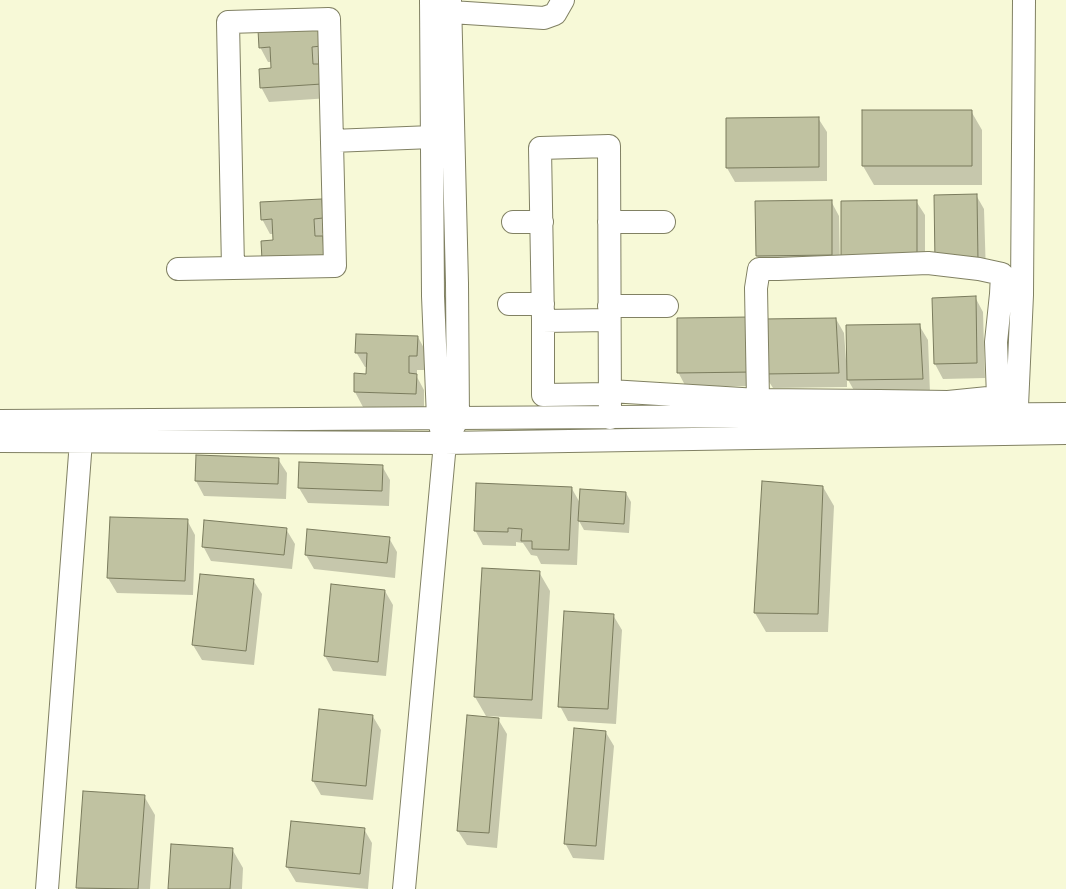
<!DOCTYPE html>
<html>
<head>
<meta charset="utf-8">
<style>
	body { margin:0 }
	canvas { display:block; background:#f7f9d7 }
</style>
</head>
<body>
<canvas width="1066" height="889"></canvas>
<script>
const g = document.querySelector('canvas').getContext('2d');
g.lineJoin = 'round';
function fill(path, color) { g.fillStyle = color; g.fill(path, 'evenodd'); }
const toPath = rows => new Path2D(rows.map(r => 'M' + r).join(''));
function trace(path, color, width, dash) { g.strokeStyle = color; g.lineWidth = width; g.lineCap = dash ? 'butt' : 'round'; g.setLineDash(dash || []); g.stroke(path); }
const shadow = toPath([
	[319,27,330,98,269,102,261,87,272,69,272,62,268,62,260,47],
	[863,111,971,111,982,130,982,185,874,185,863,166],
	[818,118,827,132,827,181,735,182,727,168],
	[976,195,984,209,986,275,944,276,936,262],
	[321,200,330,214,330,233,322,233,322,237,331,251,274,241,274,234,270,234,262,219],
	[831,201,839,216,840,269,765,270,757,256],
	[916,201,925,215,925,269,850,270],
	[975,297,983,312,985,378,943,379,935,364,933,298],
	[750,318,761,386,686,387,678,372],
	[836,319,844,333,846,360,919,325,928,340,930,393,856,394,847,378,847,387,773,388,764,374],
	[418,337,426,352,425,370,417,370,417,377,424,390,424,409,363,407,355,392,367,375,367,367,365,367,356,352],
	[278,459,287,473,286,499,204,496,196,481],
	[300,463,382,466,390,480,389,506,308,503,299,488],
	[571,487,580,503,626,493,631,502,629,533,584,530,579,521,577,565,541,564,537,556,531,555,523,543,516,542,516,546,483,545,475,530],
	[823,487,834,506,828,632,766,632,755,613],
	[111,518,187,520,195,535,193,595,117,593,108,578],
	[286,529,295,544,292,569,211,561,203,546],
	[389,538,397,552,395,578,314,569,306,555],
	[539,572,550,591,542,719,486,716,475,697],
	[201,575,253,580,262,594,254,665,202,660,193,645],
	[385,591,393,605,386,676,333,671,325,656],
	[613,615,622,630,616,724,568,721,560,706],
	[372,715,381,730,373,800,321,795,313,781],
	[498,719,507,734,497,848,467,845,458,831],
	[605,731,614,746,604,860,573,858,565,843],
	[84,792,144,796,155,815,150,889,78,889],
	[364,829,372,843,368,889,296,882,287,867],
	[232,849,243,868,242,889,169,889]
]);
const building = toPath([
	[320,26,321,46,312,47,313,64,321,64,322,84,260,88,259,69,271,68,270,47,259,48,258,30,320,26],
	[862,110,972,110,972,166,862,166,862,110],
	[819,117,819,167,726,168,726,118,819,117],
	[977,194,978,261,935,262,934,195,977,194],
	[322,199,323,218,314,219,315,236,323,236,324,256,262,260,261,241,273,240,272,219,261,220,260,202,322,199],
	[832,200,832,255,756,256,755,201,832,200],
	[917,200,917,255,841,256,841,201,917,200],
	[976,296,977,363,934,364,932,298,976,296],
	[750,317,753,372,677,373,677,318,750,317],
	[836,318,839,373,763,374,763,319,836,318],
	[920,324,923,379,847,380,846,325,920,324],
	[356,334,418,336,417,356,409,356,409,373,417,374,416,394,354,392,354,373,366,374,367,353,355,353,356,334],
	[196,455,279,458,278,484,195,481,196,455],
	[299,462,383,465,382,491,298,488,299,462],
	[762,481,823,486,818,614,754,613,762,481],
	[476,483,572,487,569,550,532,549,532,541,521,541,522,529,508,528,508,532,474,531,476,483],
	[580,489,626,492,624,524,578,521,580,489],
	[110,517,188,519,185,581,107,578,110,517],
	[204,520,287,528,284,555,202,547,204,520],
	[307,529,390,537,387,563,305,555,307,529],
	[482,568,540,571,532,700,474,697,482,568],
	[200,574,254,579,246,651,192,645,200,574],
	[331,584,385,590,378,662,324,656,331,584],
	[564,611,614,614,608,709,558,707,564,611],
	[319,709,373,715,366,786,312,781,319,709],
	[467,715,499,718,489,833,457,831,467,715],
	[574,728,606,731,596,846,564,844,574,728],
	[83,791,145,795,138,889,76,888,83,791],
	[291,821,365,828,360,874,286,867,291,821],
	[171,844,233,848,230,889,168,889,171,844]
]);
const minor = toPath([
	[450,0,457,283,458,419,451,431],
	[451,12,544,18,555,14,563,0],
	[332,141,432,137],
	[513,222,542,222],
	[609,222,664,222],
	[928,263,979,269,1002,274,1001,294,996,342,998,397,948,402,879,401,758,400,756,288,759,269,778,269,928,263],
	[178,269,233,268,335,266,329,19,228,22,233,268],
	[509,304,543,304],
	[609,306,667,306],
	[609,320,543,321,540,148,609,146,610,418],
	[543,321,543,395,610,394],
	[610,391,758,400],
	[0,421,1066,414],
	[1016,428,1022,295,1024,0],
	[0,441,445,443,1066,433],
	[47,889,81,441],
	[404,889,445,443,438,418,433,296,431,0]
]);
fill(shadow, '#0003');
fill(building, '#c0c2a1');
trace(building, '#7a7b5d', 1);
trace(minor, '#818163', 24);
trace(minor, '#fff', 22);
</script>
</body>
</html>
